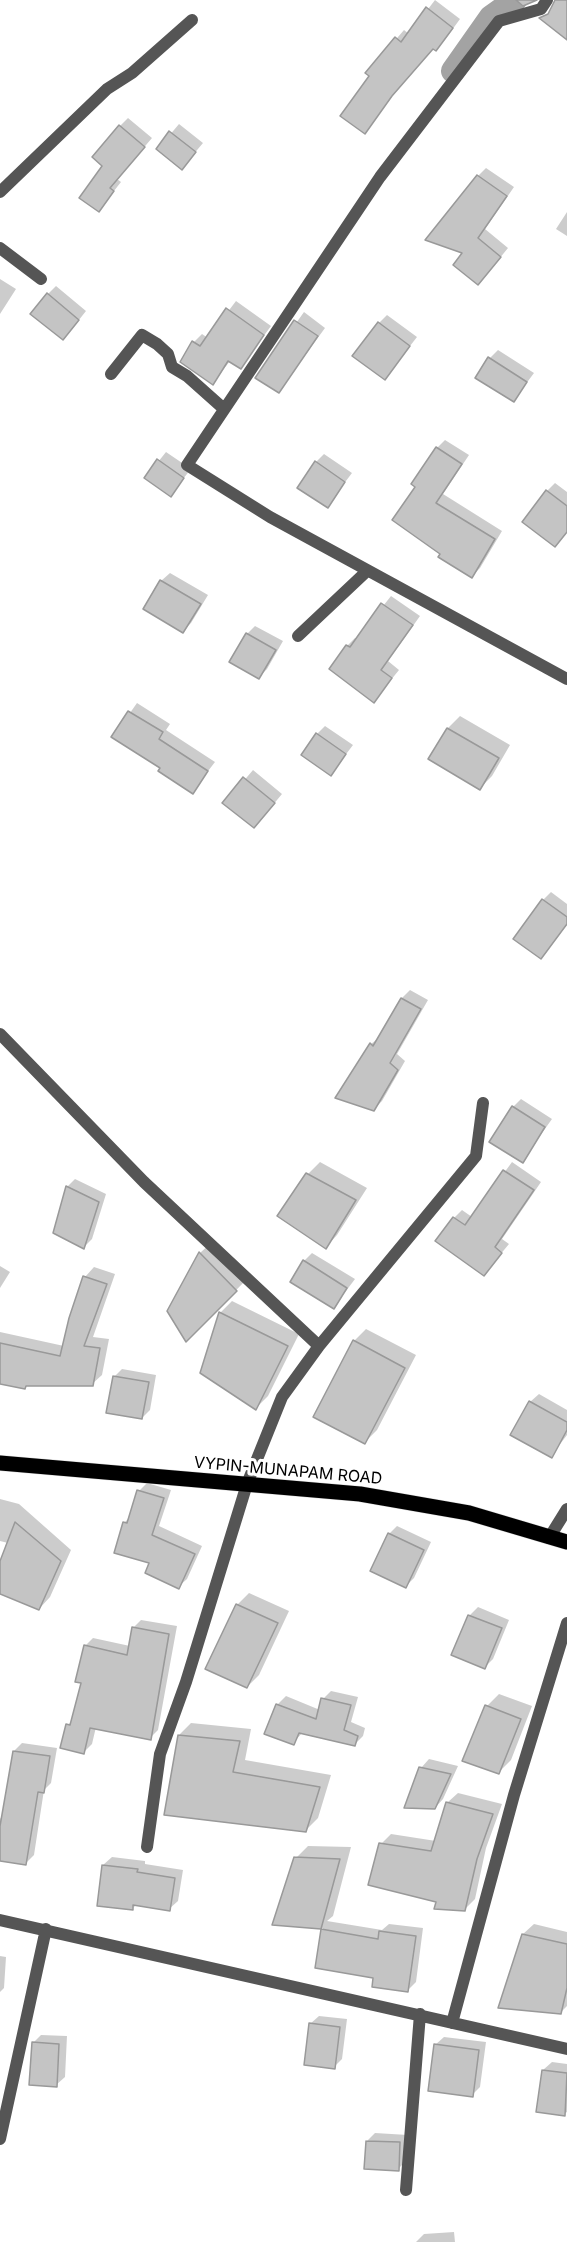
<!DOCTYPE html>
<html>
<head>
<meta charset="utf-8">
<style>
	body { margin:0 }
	canvas { display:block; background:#fff }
</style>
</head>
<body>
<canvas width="567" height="2242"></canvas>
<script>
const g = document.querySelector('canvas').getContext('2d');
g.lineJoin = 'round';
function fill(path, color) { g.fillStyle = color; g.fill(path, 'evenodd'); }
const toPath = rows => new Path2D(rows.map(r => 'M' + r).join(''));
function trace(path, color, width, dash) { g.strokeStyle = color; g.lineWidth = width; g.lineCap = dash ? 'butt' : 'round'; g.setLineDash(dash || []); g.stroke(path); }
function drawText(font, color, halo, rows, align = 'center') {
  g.font = font + ' Inter,sans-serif'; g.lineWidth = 6; g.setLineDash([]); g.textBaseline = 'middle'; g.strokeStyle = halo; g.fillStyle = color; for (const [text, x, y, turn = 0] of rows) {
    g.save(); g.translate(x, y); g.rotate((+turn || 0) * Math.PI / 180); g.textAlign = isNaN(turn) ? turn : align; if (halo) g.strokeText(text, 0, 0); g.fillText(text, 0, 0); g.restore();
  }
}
const shadow = toPath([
	[435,0,460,19,444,41,436,49,433,47,400,86,365,132,371,76,367,73,404,30,409,34],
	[496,0,520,0,508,8],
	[128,118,152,138,117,179,121,182,99,210,104,165,120,126],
	[179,124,203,143,182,168,158,149],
	[486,168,514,187,485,229,508,248,486,275,465,252,478,176],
	[567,212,567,236,556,229],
	[0,279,16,289,0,314],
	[56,286,86,311,71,330,48,294],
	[236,301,271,326,241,367,230,361,213,383,194,342,202,334,208,338],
	[304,312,325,328,279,391,257,378],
	[387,315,417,337,385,378,379,323],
	[498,350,534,373,514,400,490,358],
	[445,440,469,455,443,494,502,531,480,568,472,576,442,553,417,486,437,448],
	[166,452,191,469,170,495,146,477],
	[324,454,352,473,327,506,316,462],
	[555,483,567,492,567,532,555,545,547,491],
	[170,573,208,595,191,623,183,631,161,581],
	[391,596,420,616,388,661,399,670,374,701,347,646,355,638,357,639],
	[255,626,283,641,267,669,259,677,247,634],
	[137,703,170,724,166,730,215,762,192,792,162,767,113,737],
	[460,716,510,745,492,776,480,788,430,759,448,728],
	[325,726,353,745,331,774,317,734],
	[253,770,282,794,262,818,225,803],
	[551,892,567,904,567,925,541,957,543,900],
	[410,990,428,1000,397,1054,405,1061,382,1101,374,1109,371,1044,380,1037,402,998],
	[521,1099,552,1119,522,1161,513,1107],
	[320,1162,367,1188,337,1235,326,1247,308,1174],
	[512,1162,541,1182,502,1239,509,1244,484,1274,454,1218,462,1210,472,1217],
	[75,1179,106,1194,92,1239,84,1247,67,1187],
	[212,1242,248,1278,187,1340,169,1311,200,1253],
	[312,1253,355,1279,334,1307,304,1261],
	[0,1266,10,1272,0,1288],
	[94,1267,115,1274,93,1337,109,1339,102,1375,92,1384,28,1384,25,1387,0,1382,0,1332,64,1346,85,1277],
	[232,1301,299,1334,268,1396,256,1408,220,1313],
	[366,1329,416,1355,377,1430,365,1442,354,1341],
	[122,1369,156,1375,150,1410,142,1418,114,1377],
	[539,1394,567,1410,567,1435,551,1456,530,1402],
	[147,1483,171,1490,159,1526,202,1546,187,1579,178,1587,151,1562,125,1522,130,1517,139,1491],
	[0,1499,19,1504,71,1550,50,1597,39,1609,0,1593,0,1565,8,1543,0,1541],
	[397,1526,431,1542,414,1578,406,1586,389,1534],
	[249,1593,289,1611,259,1675,247,1687,237,1605],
	[478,1607,509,1620,493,1659,485,1667,469,1616],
	[141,1620,177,1626,158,1730,150,1738,96,1727,92,1744,84,1752,68,1725,74,1719,83,1682,85,1646,93,1638,130,1646,133,1628],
	[331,1691,358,1697,351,1722,365,1728,363,1736,354,1745,303,1732,293,1743,266,1733,278,1704,286,1696,320,1710,323,1699],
	[499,1694,532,1706,511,1760,499,1772,487,1706],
	[191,1723,251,1729,245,1760,331,1775,318,1818,306,1830,179,1735],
	[22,1743,57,1748,51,1783,44,1790,34,1855,26,1863,0,1859,0,1819,3,1815,14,1751],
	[429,1759,458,1766,443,1799,435,1808,421,1768],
	[458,1793,502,1804,486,1848,475,1899,465,1909,438,1901,381,1844,391,1834,436,1841,448,1802],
	[308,1846,351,1847,333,1916,327,1921,382,1930,389,1924,423,1928,416,1982,408,1990,374,1977,316,1967,323,1928,274,1924,296,1858],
	[112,1857,145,1861,145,1864,183,1870,178,1901,169,1909,137,1904,132,1909,103,1865],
	[534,1924,567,1932,567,2006,561,2012,523,1934],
	[0,1956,6,1957,4,1988,0,1992],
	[319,2016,347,2019,342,2059,334,2067,310,2024],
	[41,2035,67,2036,65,2077,56,2085,33,2043],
	[444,2037,486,2042,480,2087,472,2095,435,2045],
	[552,2062,567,2064,567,2112,564,2114,543,2070],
	[375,2133,408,2135,406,2161,398,2169,367,2141],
	[454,2232,455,2242,416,2242,424,2234]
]);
const canal = toPath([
	[453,71,491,17,515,0]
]);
const building = toPath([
	[516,0,537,0,523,6,516,0],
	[555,0,567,0,567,40,539,18,548,14,555,0],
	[426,7,453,28,436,51,433,49,392,96,365,134,340,116,369,76,365,73,395,37,401,42,426,7],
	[119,125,145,147,110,188,114,191,99,212,79,198,102,166,92,157,119,125],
	[169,131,196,152,182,170,156,149,169,131],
	[477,175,507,196,478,238,501,257,478,285,453,265,462,253,425,240,477,175],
	[47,293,79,320,63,340,30,314,47,293],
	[226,308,264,335,241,369,228,361,213,385,180,362,192,341,200,346,226,308],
	[294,320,318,336,279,393,255,378,294,320],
	[378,322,410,346,385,380,352,356,378,322],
	[488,357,527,382,514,402,475,378,488,357],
	[436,447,462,464,436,503,495,539,472,578,438,557,440,554,392,520,415,487,411,484,436,447],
	[157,459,184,478,171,497,144,478,157,459],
	[315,461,345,482,328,508,297,488,315,461],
	[546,490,567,506,567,532,555,547,522,522,546,490],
	[160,580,201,604,183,633,143,609,160,580],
	[381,603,413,625,381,670,392,678,374,703,329,669,346,645,350,647,381,603],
	[246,633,276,650,259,679,229,662,246,633],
	[128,711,163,732,159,739,208,771,193,794,158,771,160,768,111,737,128,711],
	[447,728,499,758,480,790,428,759,447,728],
	[316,733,346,754,331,776,301,755,316,733],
	[243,777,275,803,254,828,222,803,243,777],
	[542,899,567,917,567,924,541,959,513,939,542,899],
	[401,998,421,1009,390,1063,398,1070,374,1111,335,1098,370,1043,373,1046,401,998],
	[512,1106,545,1127,523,1163,489,1142,512,1106],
	[503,1170,534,1190,495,1247,502,1253,484,1276,435,1241,453,1217,465,1225,503,1170],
	[306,1173,356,1200,326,1249,277,1216,306,1173],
	[66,1186,99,1202,84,1249,53,1233,66,1186],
	[199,1252,237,1291,186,1342,167,1311,199,1252],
	[303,1260,347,1288,334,1309,290,1282,303,1260],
	[83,1276,107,1284,84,1346,100,1348,93,1386,26,1386,25,1389,0,1384,0,1343,60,1356,69,1318,83,1276],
	[219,1312,288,1346,256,1410,200,1373,219,1312],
	[353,1340,405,1368,365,1444,313,1417,353,1340],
	[113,1376,149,1382,142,1419,106,1413,113,1376],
	[529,1401,567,1422,567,1430,552,1458,510,1435,529,1401],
	[137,1490,164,1498,152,1535,195,1554,179,1589,145,1573,149,1563,114,1553,123,1522,127,1523,137,1490],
	[15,1522,61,1561,39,1610,0,1594,0,1561,15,1522],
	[388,1533,424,1550,406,1588,370,1571,388,1533],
	[236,1604,278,1623,247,1688,205,1669,236,1604],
	[468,1615,502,1628,485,1669,451,1655,468,1615],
	[132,1627,169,1634,151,1740,90,1728,84,1754,60,1748,66,1724,70,1725,81,1683,75,1682,84,1645,127,1655,132,1627],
	[321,1698,351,1705,344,1730,358,1736,355,1746,299,1733,294,1745,264,1734,276,1704,316,1719,321,1698],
	[485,1705,521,1719,499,1774,462,1761,485,1705],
	[178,1735,240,1741,233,1772,320,1787,306,1832,164,1815,178,1735],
	[13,1751,50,1756,44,1793,38,1792,26,1865,0,1861,0,1826,13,1751],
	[419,1767,451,1774,435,1809,404,1808,419,1767],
	[446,1802,493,1814,477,1859,465,1911,434,1909,436,1902,368,1885,379,1843,431,1851,446,1802],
	[294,1857,340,1859,321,1929,272,1925,294,1857],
	[102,1865,138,1869,137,1872,175,1878,170,1911,133,1905,133,1910,97,1906,102,1865],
	[321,1929,378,1939,379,1931,416,1936,408,1992,372,1987,373,1978,315,1968,321,1929],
	[522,1934,567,1944,567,1988,561,2014,498,2008,522,1934],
	[309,2023,340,2027,335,2069,304,2065,309,2023],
	[32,2042,59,2044,57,2087,29,2085,32,2042],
	[434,2044,479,2050,473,2097,428,2091,434,2044],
	[542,2070,567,2073,565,2116,536,2112,542,2070],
	[366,2141,400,2142,399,2171,364,2169,366,2141]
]);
const street = toPath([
	[547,0,541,9,499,21,380,177,187,465,270,517,567,679],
	[0,192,107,89,132,73,192,20],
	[0,248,41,279],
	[111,374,142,335,157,344,168,354,172,367,187,376,224,409],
	[298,636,367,571],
	[0,1034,144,1182,319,1346],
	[549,1538,567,1509],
	[147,1847,160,1754,186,1682,247,1484,282,1397,319,1346,476,1156,483,1103],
	[0,1920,567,2049],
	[452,2023,514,1795,567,1623],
	[0,2139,46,1929],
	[406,2190,420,2014]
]);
const primary = toPath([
	[0,1463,360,1494,469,1513,567,1542]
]);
const streetNames = [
	["VYPIN-MUNAPAM ROAD",288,1471,5]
];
fill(shadow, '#0003');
trace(canal, '#a3a3a3', 24);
fill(building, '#c4c4c4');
trace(building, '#999', 1.5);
trace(primary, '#dbdbdb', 16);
trace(street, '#555', 12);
trace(primary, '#000', 15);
drawText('16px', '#000', '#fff', streetNames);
</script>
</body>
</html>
